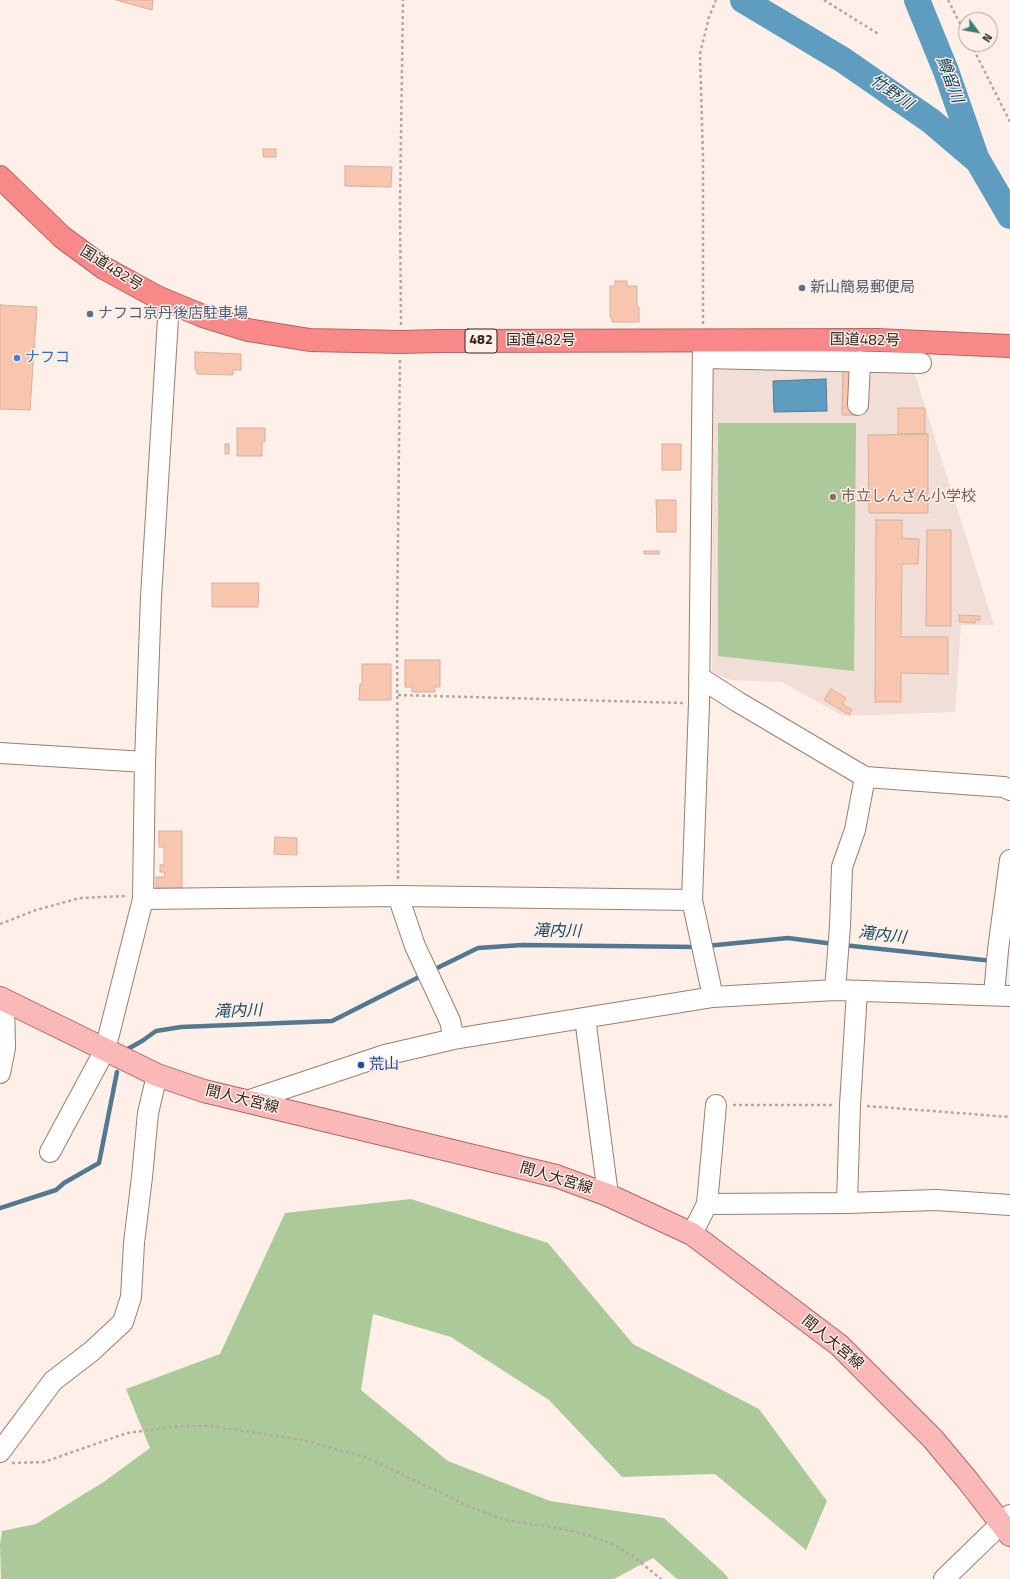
<!DOCTYPE html>
<html>
<head>
<meta charset="utf-8">
<style>
	body { margin:0 }
	#map { position:relative; width:1010px; height:1579px; overflow:hidden; background:#feefe8; font-family:"Titillium Web",sans-serif }
	canvas { display:block }
	.north { position:absolute; left:958px; top:12px; width:40px; height:40px; box-sizing:border-box; background:#feefe8; border:1px solid #ac9e98; border-radius:50%; rotate:122deg; font-size:11px; font-weight:700; line-height:16px; text-align:center; color:#32251f }
	.north::after { content:''; display:block; margin:auto; width:14px; height:18px; background:#3f7f6f; clip-path:polygon(50% 0,100% 100%,50% 72%,0 100%) }
</style>
</head>
<body>
<div id="map">
<canvas width="1010" height="1579"></canvas>
<div class="north">N</div>
</div>
<script>
const g = document.querySelector('canvas').getContext('2d');
g.lineJoin = 'round';
function fill(path, color) { g.fillStyle = color; g.fill(path, 'evenodd'); }
const toPath = rows => new Path2D(rows.map(r => 'M' + r).join(''));
function trace(path, color, width, dash) { g.strokeStyle = color; g.lineWidth = width; g.lineCap = dash ? 'butt' : 'round'; g.setLineDash(dash || []); g.stroke(path); }
function drawText(font, color, halo, rows, align = 'center') {
  g.font = font + ' "Titillium Web","Noto Sans JP",sans-serif'; g.lineWidth = 3; g.setLineDash([]); g.textBaseline = 'middle'; g.strokeStyle = halo; g.fillStyle = color; for (const [text, x, y, turn = 0] of rows) {
    g.save(); g.translate(x, y); g.rotate((+turn || 0) * Math.PI / 180); g.textAlign = isNaN(turn) ? turn : align; if (halo) g.strokeText(text, 0, 0); g.fillText(text, 0, 0); g.restore();
  }
}
const built = toPath([
	[713,365,913,369,994,625,961,625,955,712,843,716,782,682,730,680,712,672]
]);
const green = toPath([
	[718,423,856,423,854,671,718,656],
	[411,1199,548,1243,633,1344,759,1409,827,1501,806,1550,715,1474,622,1477,549,1400,451,1337,373,1314,361,1390,448,1461,550,1501,664,1518,724,1573,729,1579,677,1579,653,1558,614,1579,1,1579,0,1544,2,1531,36,1524,105,1481,150,1448,126,1389,220,1354,285,1213]
]);
const water = toPath([
	[826,379,827,411,774,412,773,381,826,379]
]);
const stream = toPath([
	[843,945,993,961],
	[706,946,788,938,834,944],
	[431,971,478,948,522,945,697,947],
	[126,1050,142,1041,156,1031,181,1027,332,1021,423,975],
	[0,1208,56,1190,64,1183,99,1163,117,1072]
]);
const river = toPath([
	[743,0,843,60,931,121,978,161,1010,216],
	[917,0,946,71,977,160]
]);
const building = toPath([
	[116,0,153,0,152,10,116,0],
	[263,149,276,149,276,157,263,157,263,149],
	[345,166,392,167,391,187,345,186,345,166],
	[615,281,627,281,627,286,637,286,637,307,639,307,639,322,612,322,612,318,610,317,610,286,615,286,615,281],
	[0,305,37,307,30,410,0,409,0,305],
	[195,352,241,354,241,370,233,370,233,375,197,374,197,370,195,370,195,352],
	[843,368,855,369,854,415,842,415,843,368],
	[898,408,925,408,925,434,898,434,898,408],
	[237,428,265,428,265,442,262,442,262,456,237,456,237,428],
	[928,434,928,513,869,513,868,435,928,434],
	[225,444,229,444,229,454,225,454,225,444],
	[662,444,681,444,681,470,662,470,662,444],
	[656,500,676,500,676,532,657,532,656,500],
	[876,520,902,520,902,538,919,539,918,564,902,564,901,637,948,637,948,674,901,673,901,702,875,702,876,520],
	[927,530,951,530,951,626,926,626,927,530],
	[644,551,659,551,659,554,644,554,644,551],
	[212,583,259,583,258,607,212,607,212,583],
	[959,615,980,616,980,620,976,620,975,623,959,622,959,615],
	[405,660,440,660,440,687,434,687,435,692,412,692,412,687,405,687,405,660],
	[362,664,391,664,391,700,359,700,360,684,362,684,362,664],
	[831,689,846,698,842,704,852,710,849,715,824,700,831,689],
	[159,831,182,831,182,888,156,888,156,877,165,877,164,872,160,872,160,865,164,865,164,847,159,847,159,831],
	[275,837,297,838,297,855,274,854,275,837]
]);
const path = toPath([
	[824,0,880,35],
	[948,0,966,35],
	[971,44,1010,122],
	[703,324,703,158,700,54,709,17,716,0],
	[401,325,400,203,403,0],
	[398,695,683,703],
	[398,879,397,627,400,358],
	[0,924,36,910,80,898,127,896],
	[733,1105,834,1105],
	[867,1106,1010,1117],
	[12,1463,44,1462,127,1433,180,1426,211,1426,302,1440,368,1458,468,1506,505,1520,563,1529,588,1535,613,1544,634,1557,661,1579]
]);
const minor = toPath([
	[704,358,921,363],
	[858,405,860,361],
	[699,677,738,702,865,777,1004,787,1010,790],
	[0,753,145,762],
	[398,896,415,946,450,1021,454,1039],
	[143,899,145,762,151,597,169,302],
	[692,900,713,997],
	[835,990,840,926,842,867,855,830,865,777],
	[994,995,998,950,1010,860],
	[585,1018,608,1195],
	[0,1073,5,1048,4,1000],
	[247,1101,385,1055,454,1039,713,997,835,990,1010,996],
	[50,1152,105,1050,143,899,398,896,692,900,699,703,703,340],
	[847,1203,850,1105,857,991],
	[707,1204,847,1203,936,1200,1010,1205],
	[692,1234,707,1204,716,1105],
	[0,1452,53,1381,92,1351,123,1322,131,1297,134,1243,142,1177,148,1113,157,1075],
	[944,1579,1010,1515]
]);
const major = toPath([
	[0,998,157,1075,204,1091,556,1176,608,1195,692,1234,839,1345,933,1439,968,1481,1010,1535]
]);
const highway = toPath([
	[0,177,62,237,104,268,157,297,203,316,248,330,310,340,401,342,439,341,877,340,1010,346]
]);
const markers = [
	[802,288,4,"#5c6f8a"],
	[90,314,4,"#5c6f8a"],
	[17,358,4,"#3f7fe0"],
	[833,497,4,"#8d6e63"],
	[361,1065,4,"#1a4fb4"]
];
const shields = [
	[481,341,32]
];
const shieldNames = [
	["482",481,341]
];
const streetNames = [
	["国道482号",111,269,32],
	["国道482号",541,341],
	["国道482号",865,341,1],
	["間人大宮線",242,1100,14],
	["間人大宮線",556,1179,17],
	["間人大宮線",832,1343,40]
];
const serviceNames = [
	["新山簡易郵便局",810,288],
	["ナフコ京丹後店駐車場",98,314]
];
const shopNames = [
	["ナフコ",25,358]
];
const educationNames = [
	["市立しんざん小学校",841,497]
];
const transitNames = [
	["荒山",369,1065]
];
const waterNames = [
	["鱒留川",949,80,70],
	["竹野川",891,93,35],
	["滝内川",557,932,1],
	["滝内川",882,936,7],
	["滝内川",238,1012,-2]
];
fill(built, '#f1dfd7');
fill(green, '#acca99');
fill(water, '#5f9dc0');
trace(water, '#527990', 1);
trace(stream, '#527990', 4.5);
trace(river, '#5f9dc0', 26);
fill(building, '#f8c6ae');
trace(building, '#d3b1a1', 1);
trace(minor, '#9d7e6f', 22);
trace(major, '#b36663', 24);
trace(highway, '#b36663', 24);
trace(path, '#b6a8a1', 2.5, [3, 3]);
trace(minor, '#fff', 20);
trace(major, '#fbb8b8', 22);
trace(highway, '#f88988', 22);
for (const [x, y, r, color] of markers) { const dot = new Path2D(); dot.arc(x, y, r, 0, 2 * Math.PI); g.fillStyle = color; g.fill(dot); trace(dot, '#feefe8', 1.5); }
for (const [x, y, w] of shields) { const box = new Path2D(); box.roundRect(x - w / 2, y - 12, w, 24, 3); g.fillStyle = '#feefe8'; g.fill(box); trace(box, '#32251f', 1); }
drawText('bold 14px', '#32251f', null, shieldNames);
drawText('15px', '#32251f', '#feefe8', streetNames);
drawText('15px', '#4e5e75', '#feefe8', serviceNames, 'left');
drawText('15px', '#366cbe', '#feefe8', shopNames, 'left');
drawText('15px', '#785e54', '#feefe8', educationNames, 'left');
drawText('15px', '#164399', '#feefe8', transitNames, 'left');
drawText('italic 16px', '#164861', '#feefe8', waterNames);
</script>
</body>
</html>
